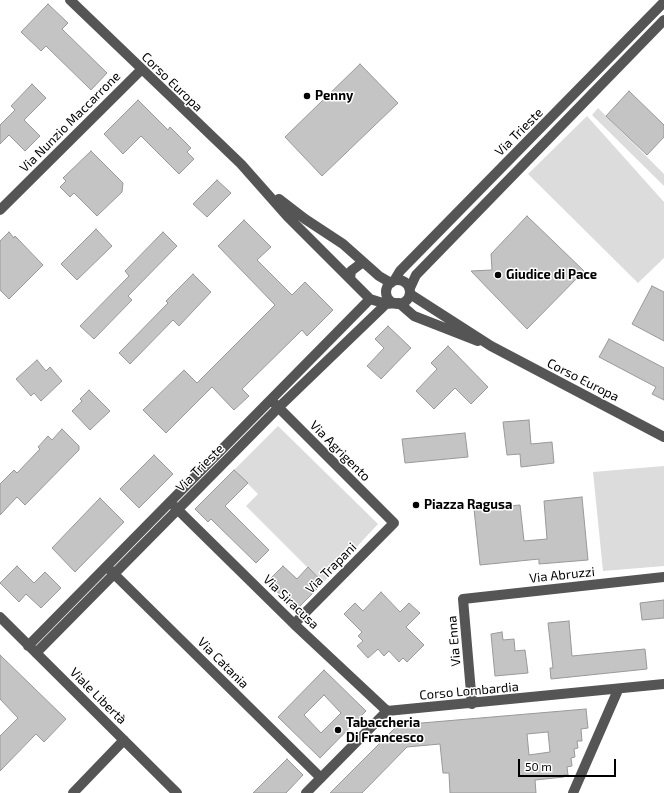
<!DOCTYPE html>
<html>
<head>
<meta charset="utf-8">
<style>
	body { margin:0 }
	#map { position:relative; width:664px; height:793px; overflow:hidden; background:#fff; font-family:"Exo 2",sans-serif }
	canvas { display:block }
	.scale { position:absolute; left:518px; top:759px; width:98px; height:18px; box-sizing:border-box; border:2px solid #000; border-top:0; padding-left:5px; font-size:12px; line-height:14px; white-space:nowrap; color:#000; -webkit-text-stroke:3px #fff; paint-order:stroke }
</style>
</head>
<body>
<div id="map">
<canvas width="664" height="793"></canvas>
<div class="scale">50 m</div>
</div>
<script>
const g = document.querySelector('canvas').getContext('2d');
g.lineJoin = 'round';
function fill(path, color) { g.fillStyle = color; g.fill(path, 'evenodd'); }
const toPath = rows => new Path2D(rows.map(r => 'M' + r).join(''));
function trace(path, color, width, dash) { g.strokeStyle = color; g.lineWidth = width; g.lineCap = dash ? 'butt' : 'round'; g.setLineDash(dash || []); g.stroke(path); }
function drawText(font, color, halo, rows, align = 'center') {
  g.font = font + ' "Exo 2",sans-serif'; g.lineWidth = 3; g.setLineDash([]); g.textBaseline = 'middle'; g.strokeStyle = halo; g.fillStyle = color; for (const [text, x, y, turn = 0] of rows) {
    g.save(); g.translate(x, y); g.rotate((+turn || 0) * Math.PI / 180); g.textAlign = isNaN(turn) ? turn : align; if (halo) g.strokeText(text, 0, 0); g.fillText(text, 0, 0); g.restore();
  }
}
const green = toPath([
	[598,108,664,174,664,186,592,115],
	[587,116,664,202,664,258,638,283,528,174],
	[278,426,378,524,323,583,246,506,258,494,234,470],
	[664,466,664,566,603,571,593,472]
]);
const building = toPath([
	[48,4,68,23,62,29,107,73,91,90,46,46,41,51,21,32,48,4],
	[360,64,398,103,322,176,285,137,360,64],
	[32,84,46,98,24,120,40,136,25,151,9,135,0,144,0,125,15,110,11,106,32,84],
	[629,91,664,125,664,137,647,155,606,116,629,91],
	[138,100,168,130,170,127,191,148,187,152,194,159,179,174,141,136,123,154,104,134,138,100],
	[91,151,123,183,122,192,97,216,74,193,70,197,60,187,66,181,63,178,91,151],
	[217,180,231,193,207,217,193,204,217,180],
	[527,216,584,271,527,329,471,271,492,270,491,254,527,216],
	[244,220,271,247,257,260,292,295,305,282,333,310,307,336,302,330,242,389,249,396,234,410,212,387,166,433,143,410,184,370,197,383,275,305,218,246,244,220],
	[96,229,112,246,77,280,61,264,96,229],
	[9,232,14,238,15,236,43,265,9,299,0,290,0,241,9,232],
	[163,232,177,246,128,296,132,300,94,339,80,326,129,276,125,271,163,232],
	[193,274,211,292,179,326,173,320,130,364,119,353,168,303,166,301,193,274],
	[652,286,664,292,664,341,632,324,652,286],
	[388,326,411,348,381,379,367,366,384,348,375,339,388,326],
	[609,339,664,368,664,400,652,394,656,387,599,357,609,339],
	[448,346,488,387,471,404,455,388,434,409,416,391,437,369,431,363,448,346],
	[37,360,46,371,50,367,62,381,41,401,34,393,31,396,16,379,37,360],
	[89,390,110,411,90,430,72,411,82,401,80,399,89,390],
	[529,420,531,444,552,442,554,463,521,467,520,454,507,455,503,422,529,420],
	[62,429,79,446,79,450,25,505,17,497,0,515,0,484,14,470,17,473,40,449,38,447,48,436,52,440,62,429],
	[465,433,468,457,405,463,402,439,465,433],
	[154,455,173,474,139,508,120,489,154,455],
	[234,470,248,483,225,506,269,550,256,563,211,519,208,522,195,509,234,470],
	[582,497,588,560,539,564,539,559,480,565,474,509,520,505,524,541,547,539,544,501,582,497],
	[100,498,124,522,75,572,52,548,100,498],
	[17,566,34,583,45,572,61,588,41,608,26,594,19,602,0,583,17,566],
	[283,566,297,579,308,567,323,583,296,610,267,582,283,566],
	[381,592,400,612,409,603,420,613,406,627,424,645,407,662,403,658,399,662,389,651,384,656,378,649,368,658,357,646,363,641,358,636,362,632,344,614,355,603,363,611,381,592],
	[664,600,664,618,642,620,640,603,664,600],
	[569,621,572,656,645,649,647,669,551,679,550,668,553,668,548,623,569,621],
	[502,632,503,640,514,639,515,651,525,650,528,673,495,676,491,634,502,632],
	[0,655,66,719,44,742,36,734,0,771,0,736,18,718,0,699,0,655],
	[324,670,366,711,320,758,278,717,324,670],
	[324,695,341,713,321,733,304,715,324,695],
	[586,709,588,728,581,729,582,741,577,741,578,748,574,749,575,757,571,758,572,766,567,767,568,775,564,775,564,777,535,780,536,793,450,793,449,773,443,773,440,744,407,747,362,793,330,793,398,725,586,709],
	[548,732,550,752,529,755,527,734,548,732],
	[287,759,303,775,286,793,253,793,287,759]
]);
const minor = toPath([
	[70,0,241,164,287,216,370,299,386,304,396,303],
	[279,199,305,219,343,244,379,276,391,283],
	[0,210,141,70],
	[350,279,351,271,363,262],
	'386 292a12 12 0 1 1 24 0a12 12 0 1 1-24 0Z',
	[394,281,400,271,664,2],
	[410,288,416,275,664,20],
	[410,294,491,346,664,437],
	[399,303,414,316,478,341],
	[274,403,394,523,294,624],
	[174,506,294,624,387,711],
	[110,570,321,778],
	[0,617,177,793],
	[28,646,370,299],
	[36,653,278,408,386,304],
	[472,704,463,599,664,577],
	[73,793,124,740],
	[306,793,387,711,664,684],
	[573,793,618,690]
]);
const markers = [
	[307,96,4,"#000"],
	[498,275,4,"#000"],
	[416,505,4,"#000"],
	[338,730,4,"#000"]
];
const streetNames = [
	["Corso Europa",172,82,44],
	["Via Nunzio Maccarrone",70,122,-45],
	["Via Trieste",519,132,-45],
	["Corso Europa",583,380,27],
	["Via Agrigento",340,451,45],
	["Via Trieste",200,468,-45],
	["Via Trapani",331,568,-45],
	["Via Abruzzi",562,575,-6],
	["Via Siracusa",291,602,44],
	["Via Enna",454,641,-95],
	["Via Catania",223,663,45],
	["Corso Lombardia",469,691,-5],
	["Viale Libertà",98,696,45]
];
const poiNames = [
	["Penny",315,96],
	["Giudice di Pace",506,275],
	["Piazza Ragusa",424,505],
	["Tabaccheria",346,723],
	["Di Francesco",346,738]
];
fill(green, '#dcdcdc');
fill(building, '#c4c4c4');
trace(building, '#999', 1);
trace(minor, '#555', 10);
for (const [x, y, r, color] of markers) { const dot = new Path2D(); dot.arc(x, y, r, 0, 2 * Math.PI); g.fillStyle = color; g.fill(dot); trace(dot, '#fff', 1.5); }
drawText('13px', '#000', '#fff', streetNames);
drawText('bold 13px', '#000', '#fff', poiNames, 'left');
</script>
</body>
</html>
